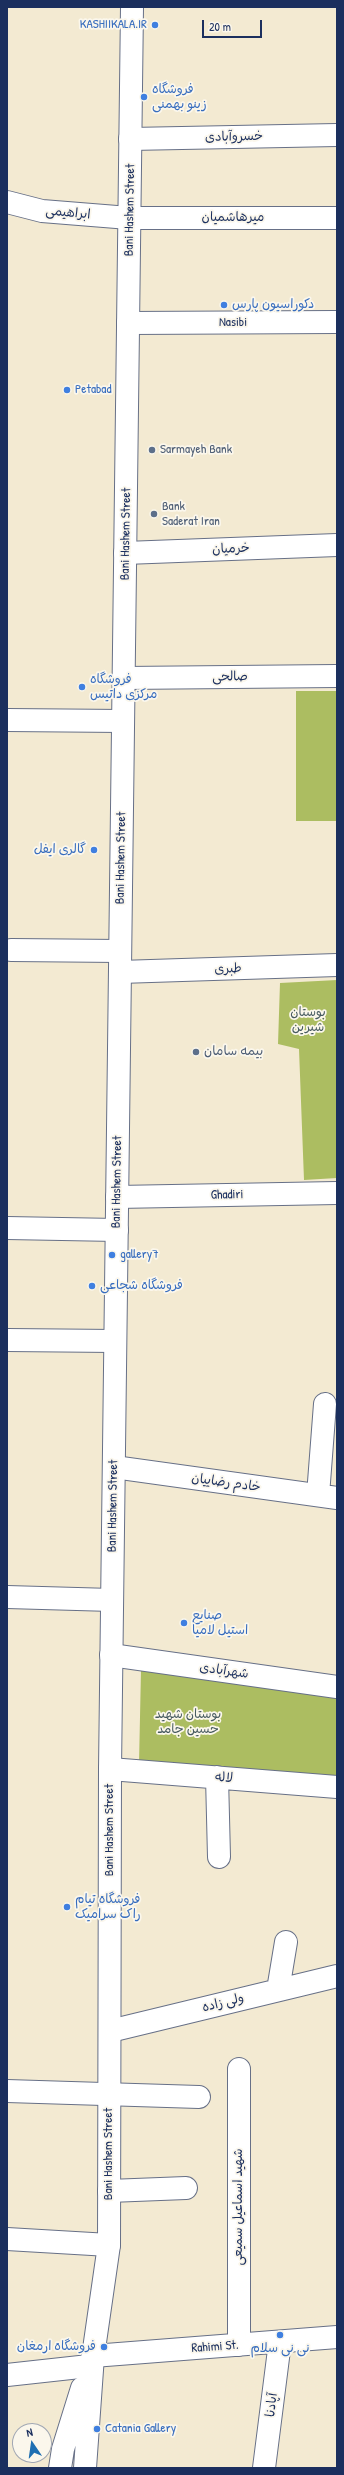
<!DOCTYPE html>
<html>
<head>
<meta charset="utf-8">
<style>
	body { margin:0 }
	#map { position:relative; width:344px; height:2475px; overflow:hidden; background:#f3ead2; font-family:"Patrick Hand",sans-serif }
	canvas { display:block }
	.frame { position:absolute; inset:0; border:8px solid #1b2f5e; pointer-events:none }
	.north { position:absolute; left:12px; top:2423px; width:40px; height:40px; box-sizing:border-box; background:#fbf7ec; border:1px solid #a1a7b3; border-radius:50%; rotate:347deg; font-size:11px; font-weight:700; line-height:16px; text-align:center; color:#1b2f5e }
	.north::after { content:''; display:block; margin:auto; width:14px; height:18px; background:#1f6fb2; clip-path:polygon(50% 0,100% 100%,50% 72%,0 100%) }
	.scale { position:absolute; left:202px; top:20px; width:60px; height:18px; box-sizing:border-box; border:2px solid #1b2f5e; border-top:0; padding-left:5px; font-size:12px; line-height:14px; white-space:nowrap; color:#1b2f5e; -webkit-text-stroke:3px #fbf7ec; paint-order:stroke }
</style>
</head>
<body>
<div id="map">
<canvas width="344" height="2475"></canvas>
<div class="frame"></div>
<div class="north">N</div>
<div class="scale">20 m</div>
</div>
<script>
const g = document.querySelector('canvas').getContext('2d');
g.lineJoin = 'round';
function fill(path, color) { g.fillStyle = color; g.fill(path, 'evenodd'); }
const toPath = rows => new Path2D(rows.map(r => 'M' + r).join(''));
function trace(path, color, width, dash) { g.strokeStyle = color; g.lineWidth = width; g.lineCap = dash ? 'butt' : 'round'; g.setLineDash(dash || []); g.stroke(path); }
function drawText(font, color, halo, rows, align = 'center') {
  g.font = font + ' "Patrick Hand","Playpen Sans Arabic",sans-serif'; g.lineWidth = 3.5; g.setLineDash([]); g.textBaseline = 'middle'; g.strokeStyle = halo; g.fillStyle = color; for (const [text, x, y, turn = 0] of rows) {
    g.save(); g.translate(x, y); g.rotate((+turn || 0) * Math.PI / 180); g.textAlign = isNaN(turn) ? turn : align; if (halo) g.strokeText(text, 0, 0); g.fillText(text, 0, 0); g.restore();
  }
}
const green = toPath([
	[296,691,337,691,337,821,296,821],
	[337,980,337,1178,304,1180,299,1049,278,1044,280,983],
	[141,1670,337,1697,337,1780,139,1764]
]);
const minor = toPath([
	[130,139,337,135],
	[7,202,42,211,129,218,337,218],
	[128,323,337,322],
	[125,553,337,545],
	[124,678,337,676],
	[7,720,123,721],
	[11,950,120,951],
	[120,972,337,965],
	[117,1197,337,1193],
	[7,1228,117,1230],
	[7,1340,115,1341],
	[114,1467,337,1498],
	[318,1495,325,1404],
	[7,1597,112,1600],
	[111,1655,337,1687],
	[110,1769,337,1787],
	[217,1777,219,1857],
	[278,1990,286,1942],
	[110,2031,337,1976],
	[7,2091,199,2097],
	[109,2191,186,2188],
	[7,2239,109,2245],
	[239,2345,239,2069],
	[7,2375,89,2366,93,2356,337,2337],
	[264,2468,280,2342]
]);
const major = toPath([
	[60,2468,63,2449,82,2388],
	[85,2468,93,2356,109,2245,110,1769,132,7]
]);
const markers = [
	[155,25,4,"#3f7fe0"],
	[144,97,4,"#3f7fe0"],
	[224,305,4,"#3f7fe0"],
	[67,390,4,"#3f7fe0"],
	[152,450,4,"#5c6f8a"],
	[154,514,4,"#5c6f8a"],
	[82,687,4,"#3f7fe0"],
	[94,850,4,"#3f7fe0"],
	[196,1052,4,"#5c6f8a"],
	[112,1255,4,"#3f7fe0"],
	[92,1286,4,"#3f7fe0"],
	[184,1623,4,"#3f7fe0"],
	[67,1907,4,"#3f7fe0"],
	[280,2335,4,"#3f7fe0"],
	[104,2347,4,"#3f7fe0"],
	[97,2429,4,"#3f7fe0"]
];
const shopNames = [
	["KASHIIKALA.IR",147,25,"right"],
	["فروشگاه",152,90],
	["زینو بهمنی",152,105],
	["دکوراسیون پارس",232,305],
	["Petabad",75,390],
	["فروشگاه",90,680],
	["مرکزی داتیس",90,695],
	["گالری ایفل",86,850,"right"],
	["gallery7",120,1255],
	["فروشگاه شجاعی",100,1286],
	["صنایع",192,1616],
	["استیل لامیا",192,1631],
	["فروشگاه تیام",75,1900],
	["راک سرامیک",75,1915],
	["فروشگاه ارمغان",96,2347,"right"],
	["نی نی سلام",280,2349,"center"],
	["Catania Gallery",105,2429]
];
const streetNames = [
	["خسروآبادی",234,137,-1],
	["Bani Hashem Street",130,210,-89],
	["ابراهیمی",68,213,5],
	["میرهاشمیان",233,218],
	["Nasibi",233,323],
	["Bani Hashem Street",126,534,-89],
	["خرمیان",231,549,-2],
	["صالحی",230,677,-1],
	["Bani Hashem Street",121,858,-89],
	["طبری",228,969,-2],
	["Bani Hashem Street",117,1182,-89],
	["Ghadiri",227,1195,-1],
	["خادم رضاییان",226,1483,8],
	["Bani Hashem Street",113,1506,-89],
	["شهرآبادی",224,1671,8],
	["لاله",224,1778,4],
	["Bani Hashem Street",110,1830,-90],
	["ولی زاده",223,2003,-14],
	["Bani Hashem Street",109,2154,-90],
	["شهید اسماعیل سمیعی",239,2207,-90],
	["Rahimi St.",215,2347,-4],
	["آپادنا",272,2405,-83]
];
const serviceNames = [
	["Sarmayeh Bank",160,450],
	["Bank",162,507],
	["Saderat Iran",162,522],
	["بیمه سامان",204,1052]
];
const parkNames = [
	["بوستان",308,1013],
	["شیرین",308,1028],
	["بوستان شهید",188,1715],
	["حسین جامد",188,1730]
];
fill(green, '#acbd61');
trace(minor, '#677087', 24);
trace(major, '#677087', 24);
trace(minor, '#fff', 22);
trace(major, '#fff', 22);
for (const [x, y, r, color] of markers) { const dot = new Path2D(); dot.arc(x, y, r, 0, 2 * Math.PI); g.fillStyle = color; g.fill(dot); trace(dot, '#fbf7ec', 1.5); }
drawText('13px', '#366cbe', '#fbf7ec', shopNames, 'left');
drawText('13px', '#1b2f5e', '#fbf7ec', streetNames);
drawText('13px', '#4e5e75', '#fbf7ec', serviceNames, 'left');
drawText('13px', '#465a5f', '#fbf7ec', parkNames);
</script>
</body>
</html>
